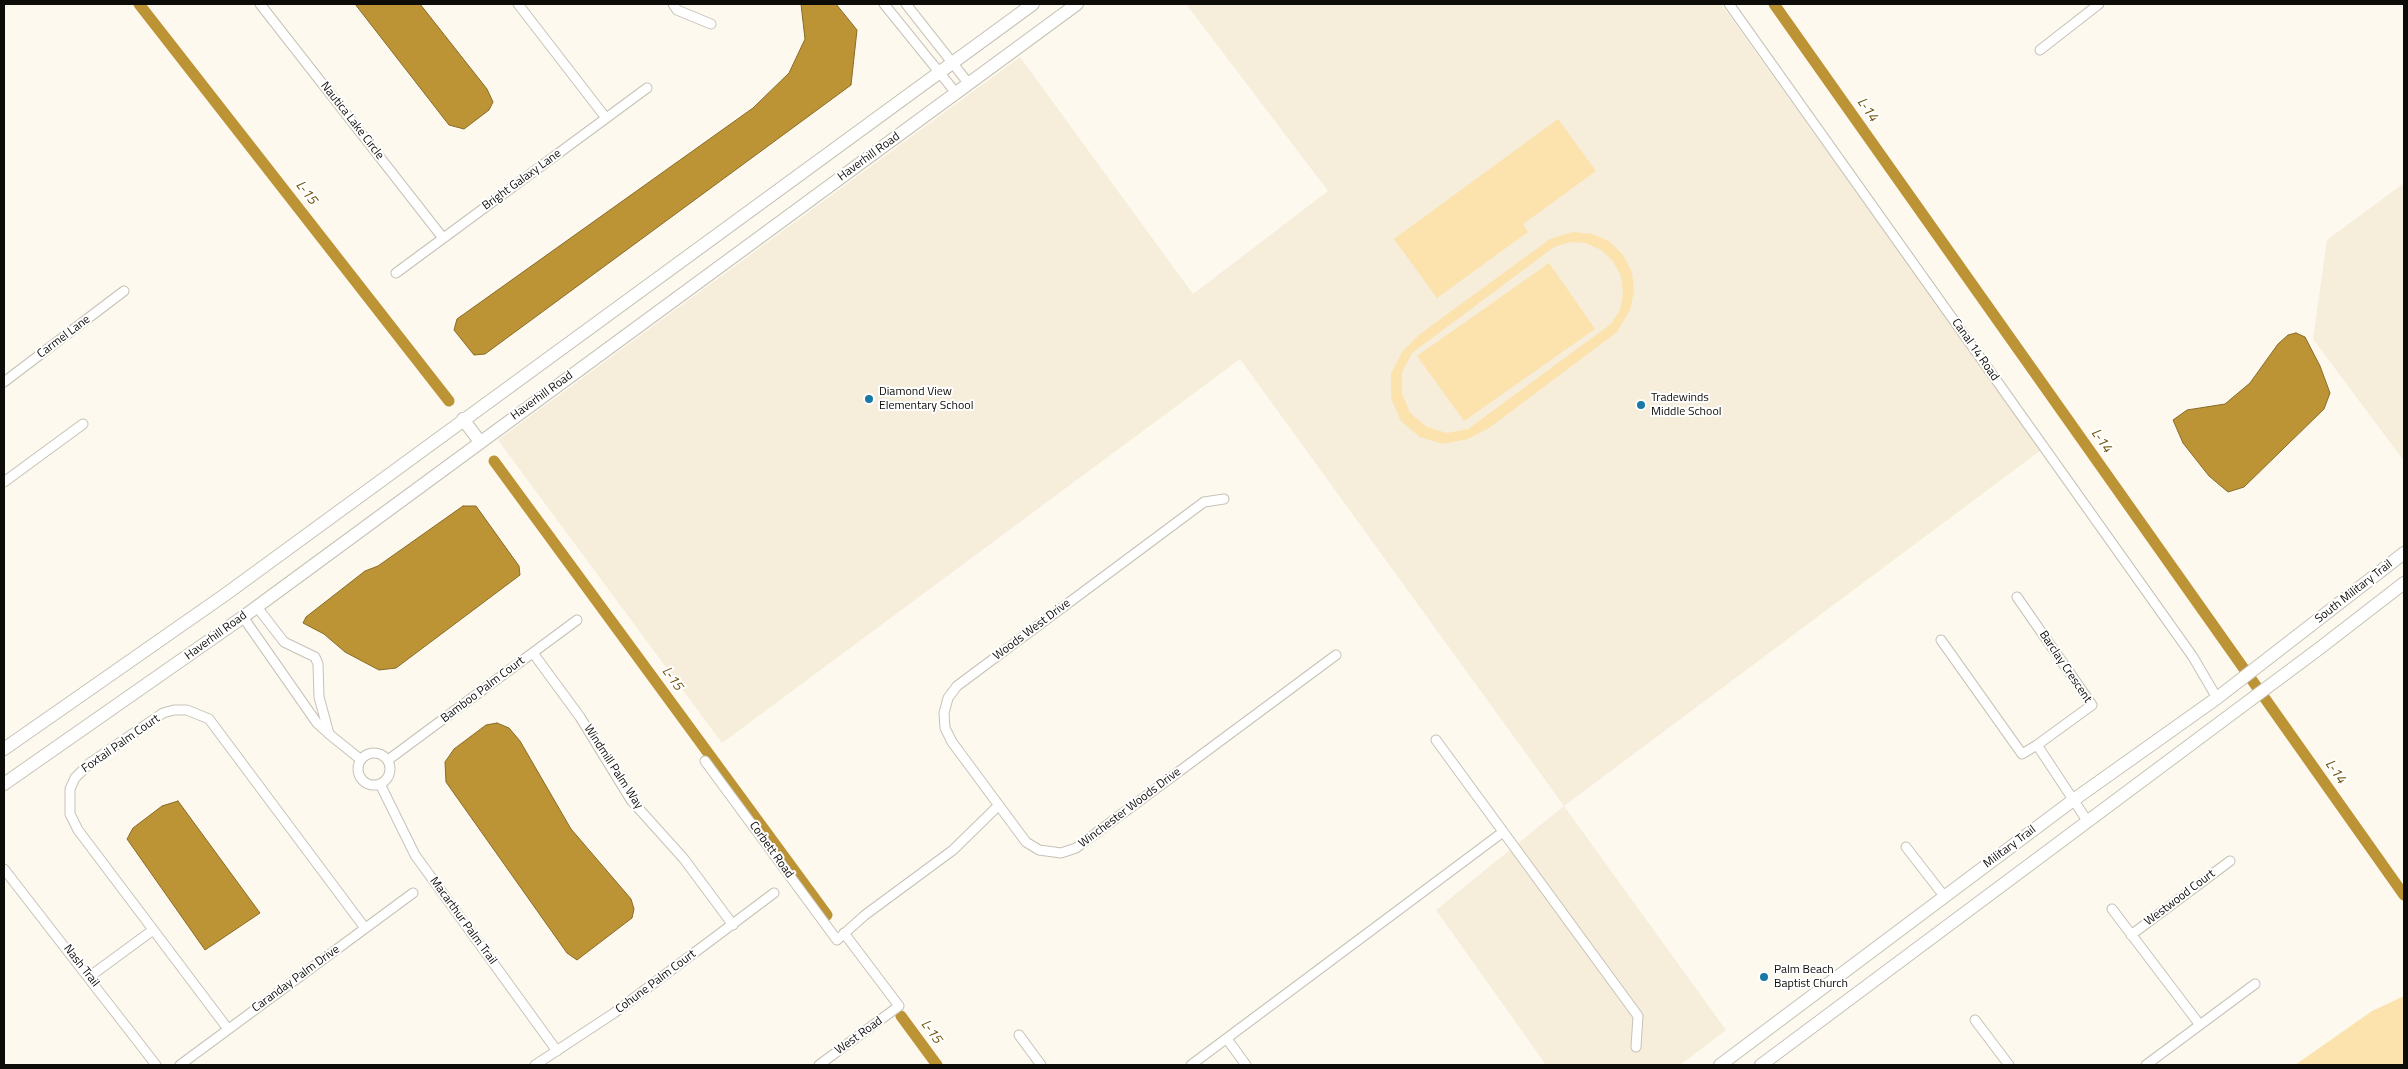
<!DOCTYPE html>
<html>
<head>
<meta charset="utf-8">
<style>
	body { margin:0 }
	#map { position:relative; width:2408px; height:1069px; overflow:hidden; background:#fef9ee; font-family:"Titillium Web",sans-serif }
	canvas { display:block }
	.frame { position:absolute; inset:0; border:5px solid #0d0c08; pointer-events:none }
</style>
</head>
<body>
<div id="map">
<canvas width="2408" height="1069"></canvas>
<div class="frame"></div>
</div>
<script>
const g = document.querySelector('canvas').getContext('2d');
g.lineJoin = 'round';
function fill(path, color) { g.fillStyle = color; g.fill(path, 'evenodd'); }
const toPath = rows => new Path2D(rows.map(r => 'M' + r).join(''));
function trace(path, color, width, dash) { g.strokeStyle = color; g.lineWidth = width; g.lineCap = dash ? 'butt' : 'round'; g.setLineDash(dash || []); g.stroke(path); }
function drawText(font, color, halo, rows, align = 'center') {
  g.font = font + ' "Titillium Web",sans-serif'; g.lineWidth = 4; g.setLineDash([]); g.textBaseline = 'middle'; g.strokeStyle = halo; g.fillStyle = color; for (const [text, x, y, turn = 0] of rows) {
    g.save(); g.translate(x, y); g.rotate((+turn || 0) * Math.PI / 180); g.textAlign = isNaN(turn) ? turn : align; if (halo) g.strokeText(text, 0, 0); g.fillText(text, 0, 0); g.restore();
  }
}
const built = toPath([
	[1186,4,1721,4,2041,450,1564,806,1726,1030,1680,1065,1546,1065,1436,910,1564,806,1240,359,722,743,498,440,1020,57,1193,294,1328,191],
	[2404,183,2404,461,2313,339,2327,240]
]);
const green = toPath([
	[1558,119,1596,171,1523,224,1528,232,1437,298,1394,239],
	[1573,232,1592,234,1609,241,1623,255,1632,272,1634,291,1630,310,1617,332,1489,428,1468,439,1443,444,1420,437,1401,421,1391,398,1391,374,1402,352,1420,334,1550,239],
	[1570,242,1586,243,1601,250,1613,261,1621,276,1623,293,1620,310,1611,324,1468,429,1447,433,1427,427,1410,413,1402,393,1402,372,1412,353,1554,247],
	[1549,263,1595,329,1464,421,1417,356],
	[2404,996,2404,1065,2295,1065,2372,1011]
]);
const water = toPath([
	[355,4,420,4,487,89,493,102,489,110,464,129,449,125,355,4],
	[801,4,836,4,857,30,851,85,485,354,474,355,454,330,457,319,753,108,789,73,805,39,801,4],
	[2296,333,2305,337,2320,366,2330,393,2324,409,2244,487,2228,492,2209,476,2183,443,2173,420,2187,410,2225,404,2250,383,2278,344,2288,335,2296,333],
	[463,506,476,506,519,566,520,575,396,668,379,670,345,652,324,634,303,623,306,617,365,571,378,566,463,506],
	[497,723,509,728,520,741,571,829,631,899,634,909,632,918,577,960,567,953,446,782,445,762,454,749,486,725,497,723],
	[178,801,260,913,205,950,127,839,133,828,162,806,178,801]
]);
const canal = toPath([
	[139,4,449,401],
	[1774,4,2404,895],
	[494,461,827,915],
	[901,1016,937,1065]
]);
const street = toPath([
	[260,4,443,238],
	[518,4,606,118],
	[673,4,677,10,711,24],
	[884,4,956,93],
	[906,4,969,84],
	[1729,4,2193,657,2217,698],
	[2040,50,2099,4],
	[396,273,647,88],
	[4,382,124,291],
	[4,482,83,424],
	[1224,499,1204,502,957,686,948,698,944,713,945,728,952,742,1026,842,1039,850,1061,853,1076,848,1336,655],
	[243,617,317,723,329,734,319,697,318,664,315,657,284,642,257,607],
	[1941,640,2022,754,2037,745,2092,705,2017,597],
	[533,653,580,717,631,800,684,859,733,925],
	[329,734,360,759],
	[1436,740,1638,1016,1636,1047],
	[2037,745,2088,822],
	'358 769a16 16 0 1 1 32 0a16 16 0 1 1-32 0Z',
	[388,760,577,620],
	[705,761,837,940,865,915,953,850,999,805],
	[380,784,415,855,557,1051],
	[1906,847,1944,896],
	[4,869,156,1065],
	[2112,909,2200,1025],
	[2131,935,2230,861],
	[89,977,153,930],
	[1975,1020,2009,1065],
	[228,1029,78,830,70,814,70,789,75,778,90,763,163,713,174,710,187,710,209,719,365,928],
	[1019,1035,1041,1065],
	[1227,1039,1246,1065],
	[180,1065,413,893],
	[535,1065,614,1013,774,893],
	[819,1065,899,1006,844,933],
	[1191,1065,1503,832],
	[2146,1065,2255,984]
]);
const secondary = toPath([
	[463,419,480,442],
	[4,749,226,594,1033,4],
	[4,784,243,617,1077,4],
	[1720,1065,2072,801,2217,698,2404,553],
	[1761,1065,2320,648,2404,583]
]);
const markers = [
	[869,399,5,"#1879a6"],
	[1641,405,5,"#1879a6"],
	[1764,977,5,"#1879a6"]
];
const streetNames = [
	["Nautica Lake Circle",352,121,52],
	["Haverhill Road",869,157,-36],
	["Bright Galaxy Lane",522,180,-36],
	["Carmel Lane",64,337,-37],
	["Canal 14 Road",1975,350,55],
	["Haverhill Road",542,396,-36],
	["South Military Trail",2354,592,-38],
	["Woods West Drive",1032,630,-37],
	["Haverhill Road",216,636,-36],
	["Barclay Crescent",2065,667,56],
	["Bamboo Palm Court",483,690,-37],
	["Foxtail Palm Court",121,744,-35],
	["Windmill Palm Way",613,767,57],
	["Winchester Woods Drive",1130,808,-37],
	["Military Trail",2010,847,-37],
	["Corbett Road",771,850,54],
	["Westwood Court",2180,898,-37],
	["Macarthur Palm Trail",463,921,54],
	["Nash Trail",81,966,52],
	["Caranday Palm Drive",296,979,-36],
	["Cohune Palm Court",656,982,-37],
	["West Road",859,1036,-36]
];
const poiNames = [
	["Diamond View",879,392],
	["Elementary School",879,406],
	["Tradewinds",1651,398],
	["Middle School",1651,412],
	["Palm Beach",1774,970],
	["Baptist Church",1774,984]
];
const waterNames = [
	["L-14",1867,110,55],
	["L-15",306,193,52],
	["L-14",2101,441,55],
	["L-15",672,679,54],
	["L-14",2335,772,55],
	["L-15",931,1032,54]
];
fill(built, '#f6eddb');
fill(green, '#fce3ae');
fill(water, '#bd9435');
trace(water, '#886b28', 1);
trace(canal, '#bd9435', 11);
trace(street, '#c7c2b7', 11);
trace(secondary, '#c7c2b7', 14);
trace(street, '#fff', 9);
trace(secondary, '#fff', 12);
for (const [x, y, r, color] of markers) { const dot = new Path2D(); dot.arc(x, y, r, 0, 2 * Math.PI); g.fillStyle = color; g.fill(dot); trace(dot, '#fff', 2); }
drawText('12px', '#0d0c08', '#fff', streetNames);
drawText('12px', '#0d0c08', '#fff', poiNames, 'left');
drawText('italic 14px', '#694d00', '#fff', waterNames);
</script>
</body>
</html>
